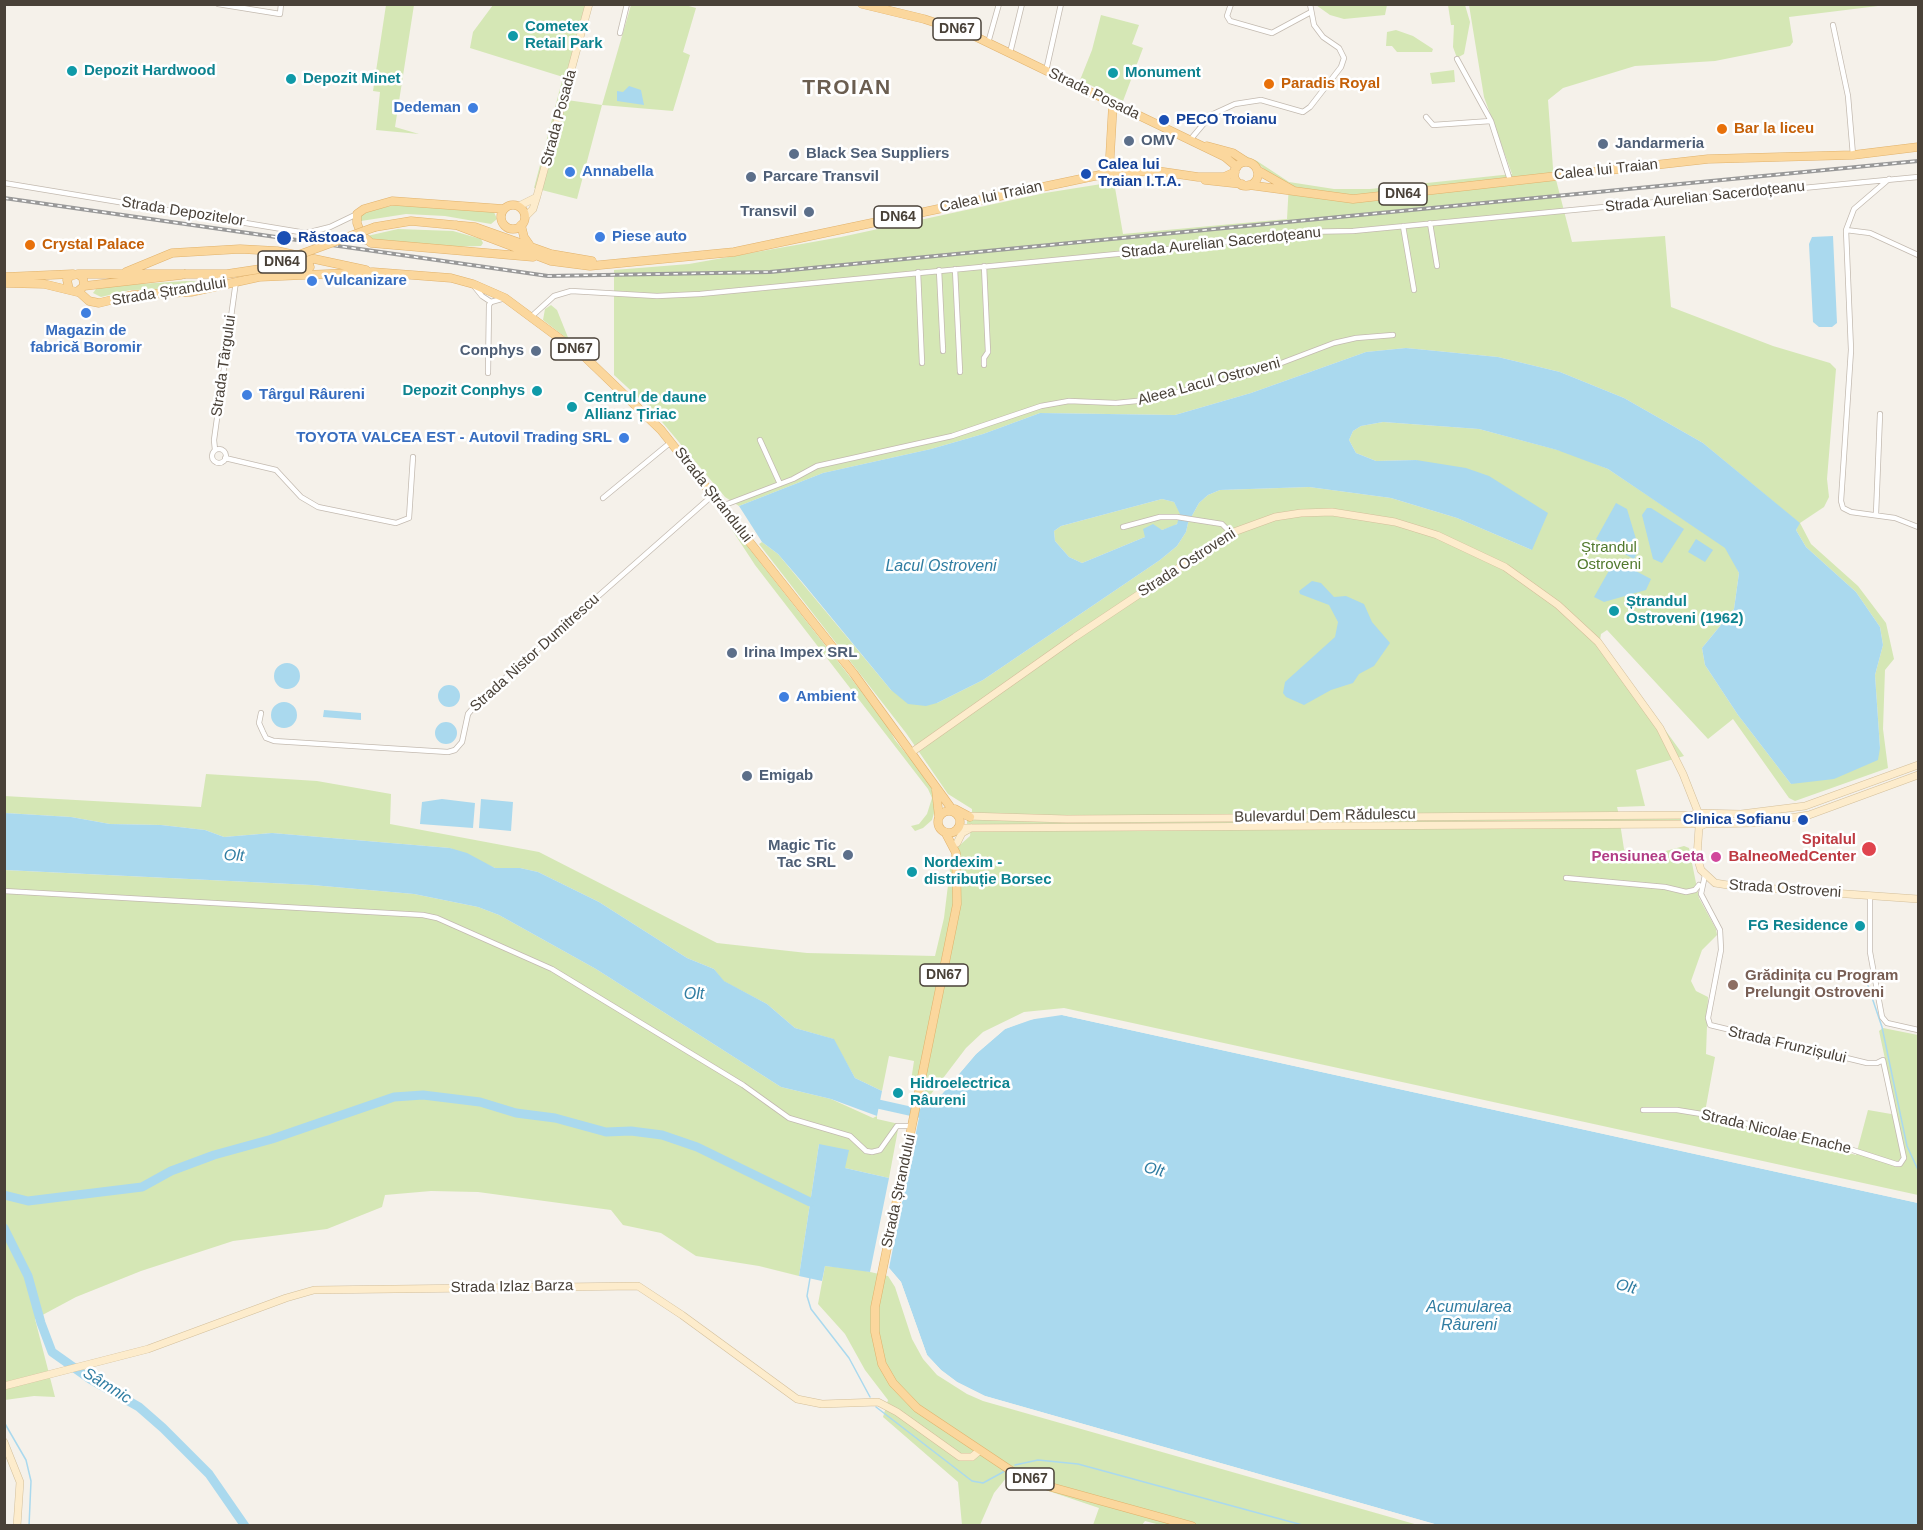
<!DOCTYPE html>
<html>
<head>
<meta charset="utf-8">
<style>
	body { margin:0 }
	#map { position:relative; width:1923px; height:1530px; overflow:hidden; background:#f5f1ea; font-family:Arial,sans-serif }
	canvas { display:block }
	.frame { position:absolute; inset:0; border:6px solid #494138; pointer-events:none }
</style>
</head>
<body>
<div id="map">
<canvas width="1923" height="1530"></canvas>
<div class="frame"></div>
</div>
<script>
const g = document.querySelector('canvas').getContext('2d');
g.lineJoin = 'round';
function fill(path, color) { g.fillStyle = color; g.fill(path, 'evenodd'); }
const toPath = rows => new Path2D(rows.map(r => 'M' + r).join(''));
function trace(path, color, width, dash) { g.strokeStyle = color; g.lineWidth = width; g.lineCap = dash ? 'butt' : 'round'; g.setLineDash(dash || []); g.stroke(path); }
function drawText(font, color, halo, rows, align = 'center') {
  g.font = font + ' Arial,sans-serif'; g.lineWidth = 5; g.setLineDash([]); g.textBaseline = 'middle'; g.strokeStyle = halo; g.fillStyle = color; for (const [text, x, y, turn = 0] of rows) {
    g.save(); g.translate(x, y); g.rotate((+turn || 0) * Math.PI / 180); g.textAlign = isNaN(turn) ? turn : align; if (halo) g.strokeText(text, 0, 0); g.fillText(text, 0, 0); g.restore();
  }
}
const green = toPath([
	[386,5,414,5,395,127,419,134,376,130,380,92,373,91],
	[493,5,592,5,567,100,602,105,631,5,685,5,696,8,683,52,690,55,673,111,602,105,577,199,534,188,563,77,470,48,473,32],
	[1316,5,1387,5,1385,15,1344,19,1330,15],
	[1448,5,1465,5,1470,22,1464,54,1457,58,1453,47,1454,25,1451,25],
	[1469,5,1886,5,1789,17,1793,42,1790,46,1715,61,1635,66,1563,88,1548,100,1553,168,1572,242,1665,236,1671,307,1773,346,1830,363,1836,369,1827,479,1829,497,1824,507,1800,523,1811,544,1858,586,1886,623,1894,659,1885,670,1883,729,1888,768,1795,801,1789,798,1733,719,1708,739,1607,630,1601,634,1600,640,1684,756,1636,770,1645,806,1617,807,1620,819,1685,818,1686,822,1620,823,1624,849,1630,861,1684,846,1689,848,1699,898,1716,929,1717,935,1702,950,1691,981,1696,991,1708,997,1706,1054,1715,1057,1705,1112,1856,1155,1868,1110,1897,1115,1879,1031,1883,1028,1918,1035,1918,1195,1064,1008,1024,1012,983,1032,966,1048,928,1098,923,1097,925,1085,911,1081,914,1061,889,1056,882,1091,855,1078,833,1039,795,1028,767,1004,723,981,714,969,687,958,599,902,538,872,520,868,495,868,450,848,272,833,224,837,205,830,161,825,110,824,71,817,5,813,4,796,201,807,206,774,317,781,391,794,390,824,539,852,717,943,807,953,935,956,944,918,952,852,970,836,971,824,967,824,967,820,972,820,972,809,948,794,906,733,759,544,762,542,778,554,891,690,937,703,983,680,1160,560,1177,546,1186,532,1188,523,1199,503,1208,495,1220,490,1309,487,1391,498,1457,518,1532,550,1416,460,1376,461,1356,453,1349,440,1353,431,1361,426,1383,422,1479,429,1569,453,1608,469,1725,547,1732,556,1739,573,1734,609,1702,648,1705,665,1738,715,1791,784,1880,748,1875,675,1883,645,1880,627,1856,592,1806,547,1796,530,1799,523,1703,443,1624,398,1560,372,1498,357,1406,348,1366,352,1251,393,1175,415,1040,413,983,434,931,449,823,473,739,506,725,497,652,410,614,375,614,270,689,264,841,237,1045,193,1114,182,1123,234,1287,219,1289,183,1273,177,1255,161,1231,150,1257,161,1289,182,1334,189,1370,189,1512,174,1484,97],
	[1101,15,1139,25,1132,44,1143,48,1123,101,1080,80,1092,50],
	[1396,30,1413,36,1433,49,1432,52,1397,52,1392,46,1386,46,1387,32],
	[1454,70,1455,82,1432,84,1430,73],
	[401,204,494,212,497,219,491,224,445,216,406,214,361,221,361,215,371,210],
	[398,229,453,231,481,239,483,243,481,246,451,247,373,240,367,236],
	[186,281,213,282,185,289,130,290,101,297,93,293,96,289,109,286],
	[551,305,557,310,569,340,543,320,545,309],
	[1162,499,1174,502,1181,514,1179,522,1174,526,1162,530,1153,527,1145,537,1082,563,1069,557,1055,541,1054,531,1061,526],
	[719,510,854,682,888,727,895,740,930,783,936,806,932,820,923,828,915,831,911,826,919,824,927,814,932,798,928,789,755,565],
	[4,870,312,885,414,894,478,907,499,915,596,969,781,1087,831,1099,873,1118,877,1116,877,1119,899,1124,889,1178,845,1168,819,1144,799,1276,759,1266,696,1256,661,1233,623,1225,611,1210,478,1192,431,1191,385,1195,382,1207,327,1229,233,1241,141,1271,76,1297,35,1319,55,1397,34,1396,5,1400],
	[825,1266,857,1269,888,1276,895,1287,912,1339,923,1359,937,1375,967,1394,983,1401,1418,1525,1164,1526,1145,1521,1142,1525,1093,1525,1099,1508,1007,1477,994,1493,980,1525,962,1525,958,1482,883,1417,888,1400,865,1370,845,1334,818,1304]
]);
const water = toPath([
	[629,86,641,90,644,105,617,101,617,91,623,92],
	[1833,236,1837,323,1832,327,1819,327,1813,322,1809,244,1812,237],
	[1406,348,1498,357,1560,372,1624,398,1703,443,1800,523,1796,530,1806,547,1856,592,1880,627,1883,645,1875,675,1880,748,1878,760,1834,779,1791,784,1738,715,1705,665,1702,648,1734,609,1739,573,1725,548,1608,469,1557,450,1479,429,1383,422,1361,426,1353,431,1349,440,1356,453,1376,461,1416,460,1466,468,1489,476,1548,513,1532,550,1457,518,1391,498,1309,487,1220,490,1208,495,1199,503,1188,523,1186,532,1177,546,1160,560,983,680,937,703,926,706,908,704,891,690,803,583,778,554,762,542,739,506,823,473,931,449,983,434,1040,413,1175,415,1251,393,1366,352],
	[1162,499,1174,502,1180,514,1177,524,1162,530,1153,524,1143,529,1145,537,1082,563,1069,557,1055,541,1054,531,1061,526],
	[1616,503,1627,509,1639,549,1634,559,1596,539],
	[1647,508,1651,508,1684,529,1662,563,1653,559,1642,515],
	[1696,539,1713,550,1705,562,1688,552],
	[1615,560,1651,579,1646,590,1604,602,1594,597],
	[1312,581,1321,583,1334,597,1346,596,1364,604,1372,622,1390,643,1374,666,1359,674,1353,683,1331,690,1304,705,1286,697,1283,693,1285,682,1335,637,1338,622,1329,605,1300,594,1299,591],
	'274 676a13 13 0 1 1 26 0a13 13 0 1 1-26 0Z',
	'438 696a11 11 0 1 1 22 0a11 11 0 1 1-22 0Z',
	'271 715a13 13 0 1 1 26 0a13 13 0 1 1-26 0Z',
	[324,710,361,713,361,720,323,717],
	'435 733a11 11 0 1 1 22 0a11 11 0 1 1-22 0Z',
	[442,799,475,803,473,828,420,824,422,802],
	[481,799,513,802,511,831,479,828],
	[5,813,71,817,110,824,161,825,205,830,224,837,272,833,450,848,467,853,495,868,520,868,538,872,599,902,687,958,714,969,724,981,767,1004,795,1028,834,1039,855,1078,882,1091,877,1116,831,1099,781,1087,596,969,499,915,478,907,414,894,312,885,5,870],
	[1045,1015,1062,1015,1918,1203,1918,1525,1438,1525,985,1396,957,1382,941,1370,927,1355,901,1282,889,1268,923,1097,942,1094,976,1054,1005,1029],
	[819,1144,849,1150,845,1168,889,1178,870,1272,825,1266,822,1281,799,1276]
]);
const pier = toPath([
	[1045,1012,1063,1012,1918,1200,1918,1203,1062,1015,1028,1020,1005,1029,976,1054,942,1094,928,1098,941,1091,974,1052,1003,1027],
	[889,1268,901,1282,927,1355,941,1370,957,1382,985,1396,1438,1525,1427,1526,984,1399,956,1385,939,1373,925,1356,899,1284,888,1272]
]);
const stream = toPath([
	[1865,977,1882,1027,1907,1146,1918,1170],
	[810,1278,807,1296,811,1309,849,1358,870,1397],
	[876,1407,972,1481,983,1483,1005,1471],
	[4,1422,26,1460,31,1481,29,1526],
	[1015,1465,1038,1460,1078,1464,1306,1526]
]);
const river = toPath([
	[869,1102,932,1116],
	[4,1195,28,1201,142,1187,171,1171,214,1155,272,1139,394,1097,423,1095,480,1102,516,1113,555,1118,606,1132,631,1131,662,1135,697,1147,810,1202],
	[4,1228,28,1276,41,1323,52,1352,90,1379,139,1407,163,1428,209,1474,245,1526]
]);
const street = toPath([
	[218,4,280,14,281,4],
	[1231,4,1227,16,1230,21,1272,33,1311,12],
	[1833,25,1848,96,1853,155],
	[620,33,627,4],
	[988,43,999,4],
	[1010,53,1022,4],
	[1457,59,1491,121,1510,180],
	[1046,71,1061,4],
	[1426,117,1433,125,1491,121],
	[1190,140,1211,115,1235,104,1261,100,1303,112,1310,107,1341,67,1344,58,1339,48,1323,37,1314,25,1310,4],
	[1889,179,1854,209,1846,230,1851,350,1841,501,1843,508,1851,512,1895,518,1918,527],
	[4,183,306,233,330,227,357,214],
	[1430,223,1437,266],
	[1403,226,1414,290],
	[1846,230,1870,233,1918,255],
	[311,233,368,242],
	[955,269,960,372],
	[939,270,943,351],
	[918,272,922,363],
	[474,286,482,296,491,302],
	[532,316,554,296,571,291,657,296,700,294,1169,249,1298,232,1353,231,1918,177],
	[984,365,984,358,988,352,984,266],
	[488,373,489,305,491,302,505,298],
	[760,440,780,484],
	'212 456a7 7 0 1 1 14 0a7 7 0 1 1-14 0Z',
	[215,450,214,440,236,281],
	[225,458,276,470,301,497,318,507,396,523,409,518,413,457],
	[603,498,671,442],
	[722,506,793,479,817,466,952,436,1041,406,1069,401,1116,403,1147,400,1255,373,1334,343,1356,338,1393,335],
	[1876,514,1880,414],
	[1123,527,1160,517,1177,517,1222,524,1231,533],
	[261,713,259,723,263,732,266,738,274,741,448,752,455,750,462,742,468,714,478,702,713,495],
	[1566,878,1665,887,1686,892,1695,890,1699,885],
	[4,891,423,915,437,918,552,969,743,1085,789,1118,850,1136,866,1151,872,1152,880,1150,897,1126,912,1126],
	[1870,895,1870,952,1882,1017,1887,1023,1918,1030],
	[1643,1110,1677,1110,1714,1116,1834,1144,1896,1164,1900,1164,1904,1158,1883,1060,1877,1063,1867,1063,1710,1025,1708,1018,1721,950,1720,930,1701,894,1705,875]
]);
const secondary = toPath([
	[519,206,535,198],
	[525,217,533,209,537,196,589,4],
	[912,752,1075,637,1231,533,1275,517,1301,513,1332,512,1395,522,1437,535,1505,567,1558,605,1598,642,1660,728,1683,774,1698,812],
	[1696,813,1741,814,1805,806,1918,765],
	[967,816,1067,819,1693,815],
	[1699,827,1697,857,1701,870,1715,883,1734,886,1918,899],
	[1699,827,1705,824,1757,823,1809,815,1918,775],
	[958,828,1693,824],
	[957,843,962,833,971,828],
	[4,1386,148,1349,286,1298,314,1290,638,1286,682,1315,797,1399,822,1404,878,1402,897,1412,960,1457,972,1457,979,1451],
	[4,1442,20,1482,17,1526]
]);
const primary = toPath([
	[862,4,924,19,970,34,1225,157,1237,167],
	[1207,146,1233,153,1247,162],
	'1234 174a12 12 0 1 1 24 0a12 12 0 1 1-24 0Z',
	[1257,170,1294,191],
	[1109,173,1113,103],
	[1205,180,1242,184],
	[1249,185,1353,199,1708,159,1853,155,1918,147],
	'501 217a12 12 0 1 1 24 0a12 12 0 1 1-24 0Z',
	[504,209,392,201,364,209,357,214,357,223,361,234,371,243,533,257],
	[456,225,551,261,590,266,734,252,1109,173,1157,171,1198,177,1224,177,1235,172],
	[521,225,524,237,531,247],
	[375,227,411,221,475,227,551,254,592,261],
	[126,272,172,253,240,249,277,251,366,270],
	[78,274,184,274],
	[301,275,310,267,306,256],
	[4,277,73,274],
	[4,283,44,284,77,292,84,286,83,278,78,274,70,276,67,280,69,289],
	[84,286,181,275],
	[79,292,89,301,99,303,132,295,191,292,259,277,373,272,451,278,473,284,505,298,586,358,661,430,854,674,954,812],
	[936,790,939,817],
	[955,809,970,817],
	'938 822a11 11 0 1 1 22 0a11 11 0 1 1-22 0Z',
	[945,832,956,853,957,904,875,1307,875,1332,882,1364,893,1383,917,1408,1013,1472,1051,1487,1192,1526]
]);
const rail = toPath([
	[4,198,548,276,770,272,1918,161]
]);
const primaryBridge = toPath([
	[184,274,227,274,260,269,375,227]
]);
const markers = [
	[513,36,6,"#0f9aa8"],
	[72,71,6,"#0f9aa8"],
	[1113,73,6,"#0f9aa8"],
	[291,79,6,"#0f9aa8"],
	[1269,84,6,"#e8710a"],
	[473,108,6,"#3f7fe0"],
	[1164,120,6,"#1a4fb4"],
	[1722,129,6,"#e8710a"],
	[1129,141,6,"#5c6f8a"],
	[1603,144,6,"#5c6f8a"],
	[794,154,6,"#5c6f8a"],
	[570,172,6,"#3f7fe0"],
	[1086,174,6,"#1a4fb4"],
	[751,177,6,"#5c6f8a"],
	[809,212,6,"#5c6f8a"],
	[600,237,6,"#3f7fe0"],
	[284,238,8,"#1a4fb4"],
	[30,245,6,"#e8710a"],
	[312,281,6,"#3f7fe0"],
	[86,313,6,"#3f7fe0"],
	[536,351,6,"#5c6f8a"],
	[537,391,6,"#0f9aa8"],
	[247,395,6,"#3f7fe0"],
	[572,407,6,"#0f9aa8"],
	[624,438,6,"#3f7fe0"],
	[1614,611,6,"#0f9aa8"],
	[732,653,6,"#5c6f8a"],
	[784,697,6,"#3f7fe0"],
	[747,776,6,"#5c6f8a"],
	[1803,820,6,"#1a4fb4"],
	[1869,849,8,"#e0444e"],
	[848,855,6,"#5c6f8a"],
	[1716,857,6,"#d1479c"],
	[912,872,6,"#0f9aa8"],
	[1860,926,6,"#0f9aa8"],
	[1733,985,6,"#8d6e63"],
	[898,1093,6,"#0f9aa8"]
];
const shields = [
	[957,29,48],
	[1403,194,48],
	[898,217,48],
	[282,262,48],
	[575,349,48],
	[944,975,48],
	[1030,1479,48]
];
const shieldNames = [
	["DN67",957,29],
	["DN64",1403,194],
	["DN64",898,217],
	["DN64",282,262],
	["DN67",575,349],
	["DN67",944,975],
	["DN67",1030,1479]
];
const cultureNames = [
	["Cometex",525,27],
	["Retail Park",525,44],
	["Depozit Hardwood",84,71],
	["Monument",1125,73],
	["Depozit Minet",303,79],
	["Depozit Conphys",525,391,"right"],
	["Centrul de daune",584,398],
	["Allianz Țiriac",584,415],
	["Ștrandul",1626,602],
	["Ostroveni (1962)",1626,619],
	["Nordexim -",924,863],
	["distribuție Borsec",924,880],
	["FG Residence",1848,926,"right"],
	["Hidroelectrica",910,1084],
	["Râureni",910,1101]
];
const foodNames = [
	["Paradis Royal",1281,84],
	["Bar la liceu",1734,129],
	["Crystal Palace",42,245]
];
const streetNames = [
	["Strada Posada",1094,94,26],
	["Strada Posada",559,118,-75],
	["Calea lui Traian",1606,170,-6],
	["Calea lui Traian",991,197,-12],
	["Strada Aurelian Sacerdoțeanu",1705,197,-6],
	["Strada Depozitelor",183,212,9],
	["Strada Aurelian Sacerdoțeanu",1221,243,-6],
	["Strada Ștrandului",169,292,-9],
	["Strada Târgului",224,366,-82],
	["Aleea Lacul Ostroveni",1209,382,-15],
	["Strada Ștrandului",713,495,52],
	["Strada Ostroveni",1187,563,-33],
	["Strada Nistor Dumitrescu",535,653,-42],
	["Bulevardul Dem Rădulescu",1325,816,-1],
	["Strada Ostroveni",1785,889,4],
	["Strada Frunzișului",1787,1045,13],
	["Strada Nicolae Enache",1776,1132,13],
	["Strada Ștrandului",899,1191,-78],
	["Strada Izlaz Barza",512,1287,-1]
];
const shopNames = [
	["Dedeman",461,108,"right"],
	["Annabella",582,172],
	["Piese auto",612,237],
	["Vulcanizare",324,281],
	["Magazin de",86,331,"center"],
	["fabrică Boromir",86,348,"center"],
	["Târgul Râureni",259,395],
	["TOYOTA VALCEA EST - Autovil Trading SRL",612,438,"right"],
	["Ambient",796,697]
];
const transitNames = [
	["PECO Troianu",1176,120],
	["Calea lui",1098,165],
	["Traian I.T.A.",1098,182],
	["Răstoaca",298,238],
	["Clinica Sofianu",1791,820,"right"]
];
const serviceNames = [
	["OMV",1141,141],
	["Jandarmeria",1615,144],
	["Black Sea Suppliers",806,154],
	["Parcare Transvil",763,177],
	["Transvil",797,212,"right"],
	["Conphys",524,351,"right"],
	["Irina Impex SRL",744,653],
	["Emigab",759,776],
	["Magic Tic",836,846,"right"],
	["Tac SRL",836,863,"right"]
];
const parkNames = [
	["Ștrandul",1609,548],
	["Ostroveni",1609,565]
];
const healthNames = [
	["Spitalul",1856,840],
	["BalneoMedCenter",1856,857]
];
const hotelNames = [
	["Pensiunea Geta",1704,857]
];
const educationNames = [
	["Grădinița cu Program",1745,976],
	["Prelungit Ostroveni",1745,993]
];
const waterNames = [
	["Lacul Ostroveni",941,567],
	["Olt",234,856,3],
	["Olt",694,995],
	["Olt",1154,1170,14],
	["Olt",1626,1287,14],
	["Acumularea",1469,1308],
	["Râureni",1469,1326],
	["Sâmnic",107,1386,32]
];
const districtNames = [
	["TROIAN",847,88]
];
fill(green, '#d5e7b5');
fill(water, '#aad9ee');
fill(pier, '#f5f1ea');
trace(stream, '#aad9ee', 1.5);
trace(river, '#aad9ee', 9);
trace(street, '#c3bab0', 6);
trace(secondary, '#d3bf9b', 8);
trace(primary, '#e0b26d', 9);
trace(street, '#fff', 4.5);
trace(secondary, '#fdeccc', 7);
trace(primary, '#fbd79d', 8);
trace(rail, '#999', 4);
trace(rail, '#fff', 1.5, [4.5]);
trace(primaryBridge, '#e0b26d', 9, []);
trace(primaryBridge, '#fbd79d', 8);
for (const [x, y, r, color] of markers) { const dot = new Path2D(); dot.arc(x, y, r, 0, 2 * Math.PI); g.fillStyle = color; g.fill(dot); trace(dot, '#fff', 2); }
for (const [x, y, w] of shields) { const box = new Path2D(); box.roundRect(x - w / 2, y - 11, w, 22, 4.5); g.fillStyle = '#fff'; g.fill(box); trace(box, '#494138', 1.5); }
drawText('bold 14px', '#494138', null, shieldNames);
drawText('bold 15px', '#0d838f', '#fff', cultureNames, 'left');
drawText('bold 15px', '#c56008', '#fff', foodNames, 'left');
drawText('15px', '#494138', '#fff', streetNames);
drawText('bold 15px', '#366cbe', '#fff', shopNames, 'left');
drawText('bold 15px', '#164399', '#fff', transitNames, 'left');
drawText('bold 15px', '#4e5e75', '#fff', serviceNames, 'left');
drawText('15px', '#51792d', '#fff', parkNames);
drawText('bold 15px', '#be3a42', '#fff', healthNames, 'right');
drawText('bold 15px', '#b23c85', '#fff', hotelNames, 'right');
drawText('bold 15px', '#785e54', '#fff', educationNames, 'left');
drawText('italic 16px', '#307da2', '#fff', waterNames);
g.letterSpacing = '1.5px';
drawText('bold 21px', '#6b5e50', '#fff', districtNames);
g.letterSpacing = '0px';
</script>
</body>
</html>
